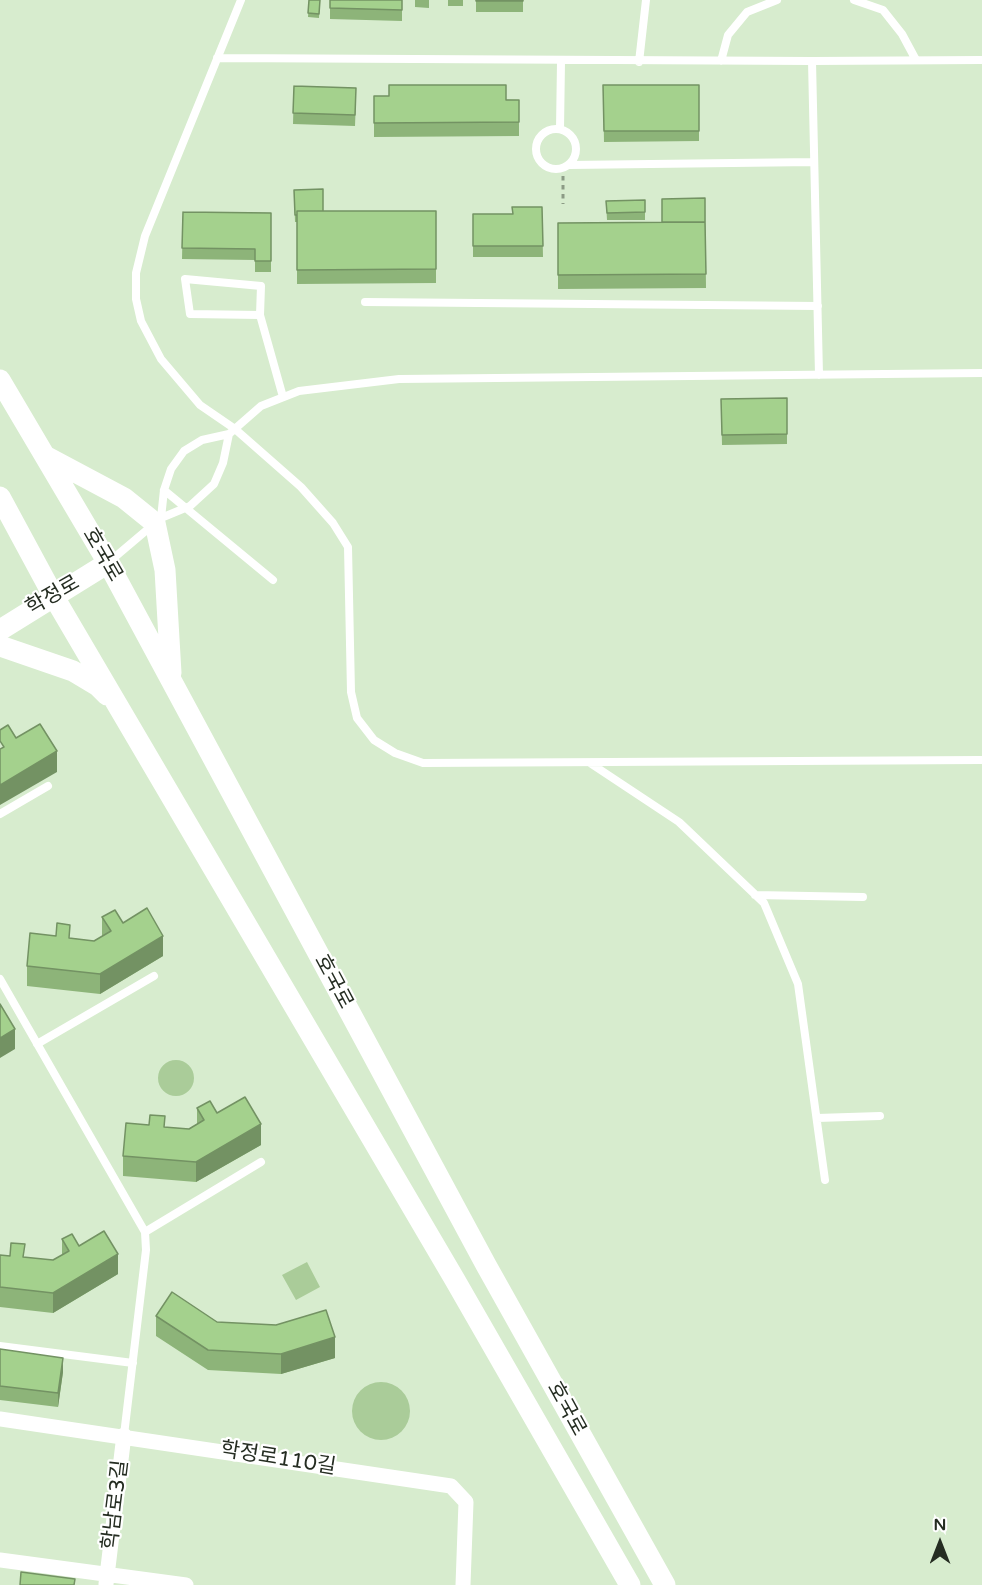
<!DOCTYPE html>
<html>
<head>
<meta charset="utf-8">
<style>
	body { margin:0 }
	#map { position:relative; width:982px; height:1585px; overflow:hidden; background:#d7ecce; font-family:"Varela Round",sans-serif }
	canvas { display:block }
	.north { position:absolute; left:910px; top:1513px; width:60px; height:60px; -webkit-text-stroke:4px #fff; paint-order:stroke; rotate:0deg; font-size:16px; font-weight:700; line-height:24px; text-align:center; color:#252d22 }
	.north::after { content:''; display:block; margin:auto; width:21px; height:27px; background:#252d22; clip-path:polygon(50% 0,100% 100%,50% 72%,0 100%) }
</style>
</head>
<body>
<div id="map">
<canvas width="982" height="1585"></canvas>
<div class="north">N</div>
</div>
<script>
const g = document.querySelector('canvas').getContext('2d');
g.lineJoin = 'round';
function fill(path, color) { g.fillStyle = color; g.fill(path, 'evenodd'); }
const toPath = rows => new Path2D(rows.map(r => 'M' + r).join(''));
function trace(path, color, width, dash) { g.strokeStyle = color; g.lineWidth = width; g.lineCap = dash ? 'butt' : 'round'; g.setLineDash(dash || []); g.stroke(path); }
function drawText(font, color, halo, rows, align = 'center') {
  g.font = font + ' "Varela Round","Noto Sans KR",sans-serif'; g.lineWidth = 4.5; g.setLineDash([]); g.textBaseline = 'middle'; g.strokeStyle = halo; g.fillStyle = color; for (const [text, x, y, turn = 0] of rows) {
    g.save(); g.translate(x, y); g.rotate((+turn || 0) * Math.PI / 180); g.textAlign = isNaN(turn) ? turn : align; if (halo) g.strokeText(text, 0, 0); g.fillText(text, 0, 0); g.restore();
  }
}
const green = toPath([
	'158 1078a18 18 0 1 1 36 0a18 18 0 1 1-36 0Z',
	[307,1262,320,1287,296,1300,282,1275],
	'352 1411a29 29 0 1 1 58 0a29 29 0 1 1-58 0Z'
]);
const path = toPath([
	[563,176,563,204]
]);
const lane = toPath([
	[241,0,145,236,136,273,136,299,141,321,161,359,200,405,235,429,301,487,333,523,348,547,351,692,357,718,374,740,395,753,423,763,982,760],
	[854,0,883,10,902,34,916,60],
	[217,58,812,61,819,375],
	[721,61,728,35,747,12,777,0],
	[812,61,982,60],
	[639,62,646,0],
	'536 149a20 20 0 1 1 40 0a20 20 0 1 1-40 0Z',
	[560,129,561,62],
	[569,165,814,162],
	[365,302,818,306],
	[260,315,190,314,185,279,261,286,260,315,283,397],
	[164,490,273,580],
	[161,518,164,490,171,469,184,451,202,440,229,434,261,406,299,391,399,379,982,373],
	[109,562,161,518,190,506,214,484,223,463,229,434],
	[590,763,679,822,764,903,798,984,825,1180],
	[0,814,48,786],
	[755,895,863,897],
	[0,979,145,1232,146,1250,124,1435],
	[37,1044,154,976],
	[817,1118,880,1116],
	[145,1232,261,1162],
	[0,1346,133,1363]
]);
const street = toPath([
	[0,1419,451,1486,466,1502,463,1585],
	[0,1560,186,1585],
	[106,1584,124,1435]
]);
const secondary = toPath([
	[0,380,108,563,486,1265,665,1585],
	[47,457,124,498,155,523,165,570,171,673],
	[0,497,54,597,455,1280,630,1585],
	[0,630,108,563],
	[0,646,73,671,98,686,107,695]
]);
const wall = toPath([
	[309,0,320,0,319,18,308,17],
	[330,0,402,0,402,21,330,19],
	[415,0,429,0,429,8,415,7],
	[448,0,463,0,463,6,448,6],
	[476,0,523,0,523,12,476,12],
	[603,85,699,85,699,141,604,142],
	[294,86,356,99,355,126,293,124],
	[374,96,519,100,519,136,374,137],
	[294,190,323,211,436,211,436,283,297,284,297,222,295,222],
	[705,198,706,288,558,289,558,223,662,223],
	[645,200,645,220,607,220,606,201],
	[542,207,543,257,473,257,473,214,512,214],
	[183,212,271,213,271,272,255,272,255,260,182,259],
	[787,398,787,444,722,445,721,399],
	[102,917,123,923,163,956,100,994,27,986,27,966,70,938,94,941,102,936],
	[197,1108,217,1113,261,1145,196,1182,123,1176,123,1156,165,1127,189,1129,197,1124],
	[62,1239,79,1246,118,1274,53,1313,0,1307,0,1255,53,1260,62,1255],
	[156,1316,217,1322,335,1358,281,1374,208,1370,156,1336],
	[0,1349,63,1372,58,1407,0,1400]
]);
const shadedWall = toPath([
	[57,751,57,772,0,805,0,785],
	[163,936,163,956,100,994,100,974],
	[15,1029,15,1049,0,1058,0,1038],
	[261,1124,261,1145,196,1182,196,1162],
	[118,1254,118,1274,53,1313,53,1293],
	[335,1337,335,1358,281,1374,281,1354],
	[63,1358,63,1372,58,1407,58,1393]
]);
const building = toPath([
	[309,0,320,0,319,14,308,13,309,0],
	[330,0,402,0,402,10,330,8,330,0],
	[476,0,523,0,523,1,476,1,476,0],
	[389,85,506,85,506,100,519,100,519,122,374,123,374,96,389,96,389,85],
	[603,85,699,85,699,131,604,131,603,85],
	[294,86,356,88,355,115,293,113,294,86],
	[323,189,323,211,297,211,297,215,295,215,294,190,323,189],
	[705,198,705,222,662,222,662,199,705,198],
	[645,200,645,212,607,213,606,201,645,200],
	[512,207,542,207,543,246,473,246,473,214,513,214,512,207],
	[297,211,436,211,436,269,297,270,297,211],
	[183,212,271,213,271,261,255,261,255,249,182,248,183,212],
	[705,222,706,274,558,275,558,223,705,222],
	[787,398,787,434,722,435,721,399,787,398],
	[40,724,57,751,0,785,0,749,4,747,0,741,0,730,8,725,16,738,40,724],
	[147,908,163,936,100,974,27,966,30,933,56,936,57,923,70,925,69,938,94,941,111,931,102,917,115,910,123,923,147,908],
	[0,1004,15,1029,0,1038,0,1004],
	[245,1097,261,1124,196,1162,123,1156,126,1123,149,1125,150,1115,165,1116,164,1127,189,1129,204,1120,197,1108,210,1101,217,1113,245,1097],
	[104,1231,118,1254,53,1293,0,1287,0,1255,10,1256,11,1243,25,1244,23,1257,53,1260,69,1251,62,1239,72,1234,79,1246,104,1231],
	[172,1292,217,1322,276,1325,326,1310,335,1337,281,1354,208,1350,156,1316,172,1292],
	[0,1349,63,1358,58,1393,0,1386,0,1349],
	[21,1572,75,1579,74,1585,20,1585,21,1572]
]);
const streetNames = [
	["호국로",102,555,60],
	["학정로",53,596,-30],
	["호국로",333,982,62],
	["호국로",566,1409,61],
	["학정로110길",278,1459,9],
	["학남로3길",116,1505,-83]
];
fill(green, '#ac9');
trace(path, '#8c9b85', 3, [4.5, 4.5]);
trace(lane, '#fff', 8);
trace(street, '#fff', 15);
trace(secondary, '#fff', 21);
fill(wall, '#8db479');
fill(shadedWall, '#739263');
fill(building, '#a4d18d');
trace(building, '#739263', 1.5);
drawText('21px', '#252d22', '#fff', streetNames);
</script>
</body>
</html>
